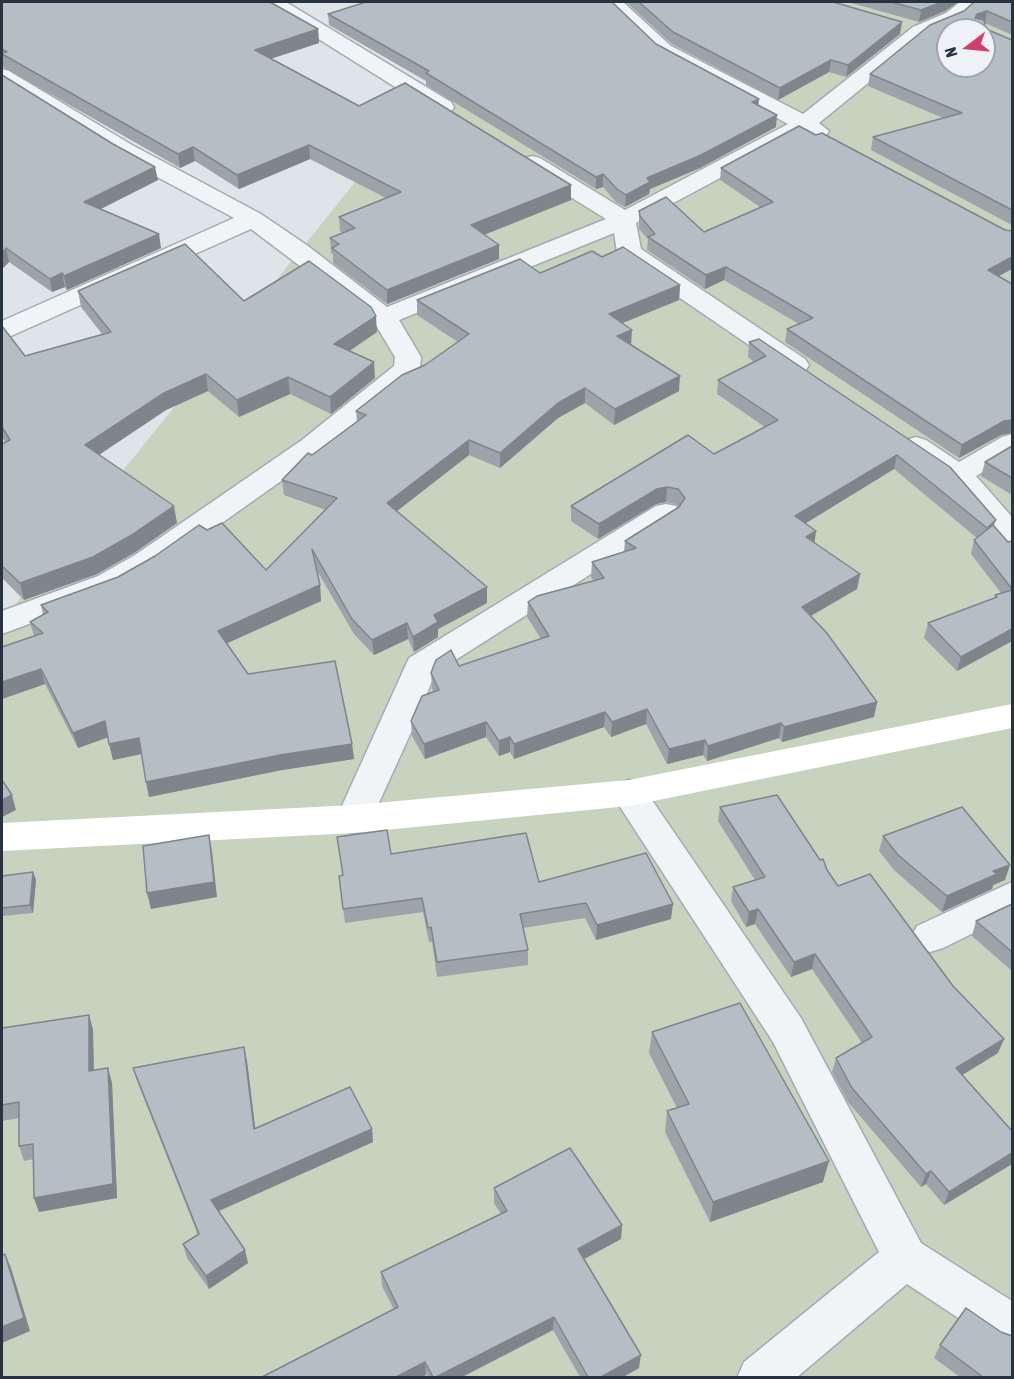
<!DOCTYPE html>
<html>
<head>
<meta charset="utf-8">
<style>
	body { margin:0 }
	#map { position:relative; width:1014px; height:1379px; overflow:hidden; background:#dee4e8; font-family:"Asap Condensed",sans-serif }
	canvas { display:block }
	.frame { position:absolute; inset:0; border:3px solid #273340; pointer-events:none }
	.north { position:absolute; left:936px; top:18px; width:60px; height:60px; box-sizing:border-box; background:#eef2f6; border:2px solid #9ea6ad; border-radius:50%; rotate:254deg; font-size:16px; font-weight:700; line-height:24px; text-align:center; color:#273340 }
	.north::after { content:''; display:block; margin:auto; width:21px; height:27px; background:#d23e69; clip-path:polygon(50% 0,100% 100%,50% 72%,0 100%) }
</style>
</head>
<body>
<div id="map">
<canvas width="1014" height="1379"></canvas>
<div class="frame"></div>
<div class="north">N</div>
</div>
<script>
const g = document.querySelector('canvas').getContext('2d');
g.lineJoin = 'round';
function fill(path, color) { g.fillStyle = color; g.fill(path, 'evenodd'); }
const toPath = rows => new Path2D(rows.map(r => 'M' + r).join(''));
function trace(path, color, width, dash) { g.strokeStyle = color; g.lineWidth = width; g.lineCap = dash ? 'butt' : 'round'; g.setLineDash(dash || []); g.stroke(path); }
const green = toPath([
	[500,2,1012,2,1012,1377,2,1378,2,621],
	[948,30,984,30,984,66,948,66]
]);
const minor = toPath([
	[263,2,286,2,451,102,454,107,451,112,443,113,435,112,266,6,263,2],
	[603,2,623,2,671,46,803,114,913,27,946,13,960,2,982,2,960,21,927,35,819,123,829,131,826,136,818,138,804,133,636,223,641,249,805,359,809,365,805,371,796,373,787,371,620,257,617,252,614,233,399,320,421,357,420,369,404,386,322,452,157,569,120,590,2,634,2,611,98,576,135,555,302,440,394,366,395,357,374,322,251,229,11,336,2,338,2,321,234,218,116,155,2,84,2,69,9,71,132,145,261,214,308,246,387,307,606,219,524,168,521,163,524,158,532,156,540,158,625,210,788,124,657,54,603,2],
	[1012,434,1012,455,976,476,1012,517,1012,545,1001,542,948,480,906,452,902,446,906,440,916,437,926,440,959,462,1002,437,1012,434],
	[666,504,676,506,681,513,676,520,435,673,418,717,367,829,354,833,341,829,336,819,409,658,656,506,666,504],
	[629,780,641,784,801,1018,921,1243,1012,1301,1012,1349,996,1343,907,1284,796,1378,737,1378,744,1362,879,1252,773,1042,611,793,617,784,629,780],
	[1012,882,1012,914,943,948,930,952,917,948,911,937,917,926,1012,882]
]);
const secondary = toPath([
	[1012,704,1012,728,629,806,354,833,2,851,2,823,354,805,629,780,1012,704]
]);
const wall = toPath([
	[2,2,318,29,319,43,271,59,359,106,571,200,484,235,499,245,499,259,387,304,333,263,333,254,331,253,330,238,343,233,340,231,339,217,386,198,310,159,239,189,195,161,180,168,3,67,2,61],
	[626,2,833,2,900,34,846,77,829,72,778,100,672,44],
	[848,2,958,2,945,11,919,22],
	[1012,2,1012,35,985,23,986,29,1012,40,1012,225,871,150,873,137,943,118,868,86,870,74,964,11],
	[328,14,656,44,759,106,776,127,700,168,650,189,649,194,625,207,616,202,603,187,596,189,426,85,426,81,329,25],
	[2,75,158,180,100,209,161,248,67,290,65,287,52,292,9,262,2,269],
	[721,168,1012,231,1012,269,999,276,1012,284,1012,433,1001,435,959,458,785,342,787,329,799,324,724,280,705,289,647,250,648,239,639,229,639,211,704,232,760,207,720,180],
	[602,257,680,285,679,300,622,323,631,345,679,391,614,425,585,403,558,418,500,468,469,455,397,511,487,587,487,603,438,629,438,637,414,652,408,639,374,655,354,634,316,569,320,585,321,601,227,643,248,674,352,744,354,759,282,770,149,797,141,754,113,760,108,737,78,748,45,684,2,699,34,636,30,622,43,615,41,605,266,570,326,510,284,495,282,480,312,455,357,421,356,411,425,365,458,342,417,315,417,300,540,273],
	[78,291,244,301,377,332,349,351,375,378,331,414,290,394,239,417,208,391,166,410,99,455,177,523,134,553,97,574,24,600,2,578,2,444,5,442,2,437,2,326,25,356,102,334,81,307],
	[749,342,996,520,994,526,1008,542,1012,541,1012,641,957,671,924,638,928,623,994,599,995,595,1001,593,971,554,974,540,977,538,894,469,806,523,814,542,860,574,857,589,811,616,877,702,874,717,782,742,779,738,707,761,703,755,667,764,646,724,611,737,604,727,514,759,510,752,499,756,486,737,425,759,412,736,411,721,433,692,432,688,431,673,459,666,541,639,527,617,528,602,594,581,591,577,592,562,624,552,625,541,679,507,676,504,666,502,656,504,598,539,571,521,571,506,714,454,765,427,717,394,718,380,754,362,748,357],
	[1012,446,1012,495,981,476,985,462],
	[720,807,827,870,838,886,998,1053,962,1075,1012,1131,1012,1164,944,1205,926,1184,921,1187,848,1102,832,1072,836,1058,862,1043,812,969,791,977,755,924,746,927,731,901,733,887,755,880,718,821],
	[883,836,1005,880,993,885,992,889,942,912,894,870,879,851],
	[337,837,391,854,539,882,671,919,596,940,585,918,523,928,528,950,528,965,437,977,432,942,429,942,423,912,345,923,339,876,343,876],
	[33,872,36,880,33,913,2,916,2,876],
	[1012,904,1012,971,972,936,976,921],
	[89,1015,93,1030,94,1070,108,1068,112,1083,117,1198,39,1212,34,1198,34,1159,24,1161,19,1146,19,1118,2,1121,2,1028],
	[652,1032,823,1182,710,1222,665,1132,667,1111,677,1108,649,1053],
	[244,1047,247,1061,255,1128,372,1129,373,1142,219,1211,248,1263,209,1289,187,1258,183,1244,198,1235,137,1081,133,1068],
	[494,1188,622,1225,621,1239,583,1259,639,1368,623,1377,580,1377,553,1330,462,1377,428,1377,382,1286,381,1272,501,1214,494,1203],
	[1001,1332,1012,1377,960,1377,934,1358,940,1345]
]);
const shadedWall = toPath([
	[942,2,958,2,945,11,919,22,921,10],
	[987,11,985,23,975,18,977,14],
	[902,22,900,34,846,77,848,65],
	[318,29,319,43,257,63,255,50],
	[831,60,829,72,778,100,780,88],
	[759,99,758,111,752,102],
	[777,115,776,127,700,168,650,189,649,194,625,207,626,195,647,178],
	[309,145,310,159,239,189,237,175],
	[193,147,195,161,180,168,178,154],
	[155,167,158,180,87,216,84,202],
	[603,174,603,187,596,189,596,177],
	[571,185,571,200,471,240,471,225],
	[159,234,161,248,67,290,64,276],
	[499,245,499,259,387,304,387,290],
	[6,248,9,262,2,269,2,253],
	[1012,257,1012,269,985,283,988,270],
	[726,267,724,280,705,289,706,275],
	[62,273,65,287,52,292,50,279],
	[680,285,679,300,608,329,609,314],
	[376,316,377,332,335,361,334,344],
	[632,330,631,345,617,336],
	[374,362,375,378,331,414,330,397],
	[206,374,208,391,166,410,88,462,85,445,164,393],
	[680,376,679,391,614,425,615,409],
	[288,377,290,394,239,417,237,400],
	[585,388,585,403,558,418,500,468,500,453,558,403],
	[1012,420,1012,433,1001,435,959,458,962,445,1004,421],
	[469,440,469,455,388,518,387,503],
	[897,455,894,469,793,531,795,516],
	[667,487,666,502,656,504,598,539,599,524,657,489],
	[174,506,177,523,134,553,97,574,24,600,20,583],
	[816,531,814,546,806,537],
	[860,574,857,589,800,622,802,607],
	[320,585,321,601,221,646,218,631],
	[487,587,487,603,438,629,438,637,414,652,413,637,434,615],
	[407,623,408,639,374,655,372,640],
	[1012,629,1012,641,957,671,961,657],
	[41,669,45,684,2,699,2,682],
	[877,702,874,717,782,742,784,727],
	[647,709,646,724,611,737,612,722],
	[605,712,604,727,514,759,514,744],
	[105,721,109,737,78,748,73,733],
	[486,722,486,737,425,759,424,744],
	[781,723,779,738,707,761,708,746],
	[510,737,510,752,499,756,499,741],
	[139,738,142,754,113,760,109,744],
	[705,740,703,755,667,764,669,749],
	[352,744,354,759,282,770,149,797,146,782,280,755],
	[12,795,16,810,2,817,2,800],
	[209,835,212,851,217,897,151,909,147,893],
	[1010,865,1005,880,993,885,992,889,942,912,947,896,993,871],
	[33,872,36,880,33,913,30,905],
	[673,904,671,919,596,940,597,925],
	[758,909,755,924,746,927,749,912],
	[815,954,812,969,791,977,794,962],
	[89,1015,93,1030,94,1086,89,1071],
	[1004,1039,998,1053,951,1082,956,1068],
	[244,1047,247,1061,257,1142,254,1129],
	[108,1068,112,1083,117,1198,39,1212,34,1198],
	[372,1129,373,1142,214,1213,211,1200],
	[1012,1153,1012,1164,944,1205,949,1192],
	[829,1161,823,1182,710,1222,713,1202],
	[931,1171,926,1184,921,1187,926,1174],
	[622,1225,621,1239,577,1263,578,1249],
	[245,1250,248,1263,209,1289,206,1276],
	[5,1254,11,1268,30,1331,2,1343],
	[554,1317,553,1330,462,1377,436,1377],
	[641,1355,639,1368,623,1377,601,1377],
	[425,1362,426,1375,422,1377,396,1377]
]);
const building = toPath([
	[2,2,270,2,318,29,255,50,359,106,405,83,571,185,471,225,499,245,387,290,332,248,339,244,330,238,355,228,339,217,401,192,309,145,237,175,193,147,178,154,2,54,2,53,7,52,2,49,2,2],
	[366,2,612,2,656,44,759,99,752,102,777,115,701,155,647,178,650,182,626,195,617,189,603,174,596,177,426,73,429,71,328,14,366,2],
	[639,2,833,2,902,22,848,65,831,60,780,88,673,32,639,2],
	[891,2,942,2,921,10,891,2],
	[974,2,1012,2,1012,22,987,11,977,14,975,18,984,20,986,29,1012,40,1012,210,873,137,962,113,870,74,930,25,964,11,974,2],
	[948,30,984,30,984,66,948,66,948,30],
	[2,75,113,144,155,167,84,202,159,234,64,276,62,273,50,279,6,248,2,253,2,75],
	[799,126,816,135,822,133,1005,230,1012,231,1012,257,988,270,1012,284,1012,420,1004,421,962,445,787,329,813,318,726,267,706,275,648,237,655,234,640,216,639,211,666,197,704,232,773,202,721,168,799,126],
	[185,244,244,301,309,261,371,307,376,316,334,344,374,362,330,397,288,377,237,400,206,374,164,393,85,445,174,506,130,536,93,557,20,583,2,566,2,444,10,440,2,427,2,326,25,356,111,332,78,291,185,244],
	[623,247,680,285,609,314,632,330,617,336,680,376,615,409,585,388,558,403,500,453,469,440,387,503,487,587,434,615,438,622,413,637,407,623,372,640,352,619,312,549,320,585,218,631,248,674,335,661,352,744,280,755,146,782,139,738,109,744,105,721,73,733,41,669,2,682,2,647,43,633,30,622,48,612,41,605,118,577,155,556,199,525,207,530,222,523,266,570,337,498,282,480,308,453,312,455,366,415,356,411,402,375,425,365,469,334,417,300,520,259,540,273,592,251,602,257,623,247],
	[759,339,950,467,996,520,987,528,897,455,795,516,816,531,806,537,860,574,802,607,826,632,877,702,784,727,781,723,708,746,705,740,669,749,647,709,612,722,605,712,514,744,510,737,499,741,486,722,424,744,411,721,422,696,439,690,431,673,436,660,451,650,459,666,549,636,528,602,537,596,604,578,592,562,636,548,625,541,679,507,685,498,678,489,667,487,657,489,599,524,571,506,688,435,714,454,778,420,718,380,766,356,749,342,759,339],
	[1012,446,1012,478,985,462,1012,446],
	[993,525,1008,542,1012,541,1012,589,974,540,993,525],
	[1012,590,1012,629,961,657,928,623,997,597,995,595,1012,590],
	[2,780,12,795,2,800,2,780],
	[777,795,820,860,823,859,827,870,838,886,870,874,953,986,1004,1039,956,1068,1012,1131,1012,1153,949,1192,931,1171,926,1174,852,1088,836,1058,872,1037,815,954,794,962,758,909,749,912,733,887,765,877,720,807,777,795],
	[962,807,1010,865,993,871,997,874,947,896,898,855,883,836,962,807],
	[387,830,391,854,526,833,539,882,646,853,673,904,597,925,586,903,520,914,528,950,437,962,431,927,428,928,422,898,343,909,339,876,343,875,337,837,387,830],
	[209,835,214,882,147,893,143,846,209,835],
	[33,872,30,905,2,908,2,876,33,872],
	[1012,904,1012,952,976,921,1012,904],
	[740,1003,829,1161,713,1202,667,1111,689,1104,652,1032,740,1003],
	[89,1015,89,1071,108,1068,113,1184,34,1198,33,1144,19,1146,19,1102,2,1105,2,1028,89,1015],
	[244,1047,254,1129,350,1087,372,1129,211,1200,245,1250,206,1276,183,1244,199,1234,133,1068,244,1047],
	[570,1148,622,1225,578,1249,641,1355,601,1377,588,1377,554,1317,436,1377,433,1377,425,1362,396,1377,262,1377,398,1307,381,1272,507,1211,494,1188,570,1148],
	[5,1254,24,1318,2,1327,2,1256,5,1254],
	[966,1308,1001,1332,1012,1336,1012,1377,983,1377,940,1345,966,1308]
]);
fill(green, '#c7d3bf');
trace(minor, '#a3abb2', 3);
fill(minor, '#f1f4f7');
fill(secondary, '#fff');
fill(wall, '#9ca3a9');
fill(shadedWall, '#7f858a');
fill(building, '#b5bec5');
trace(building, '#7f858a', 1.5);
</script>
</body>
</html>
